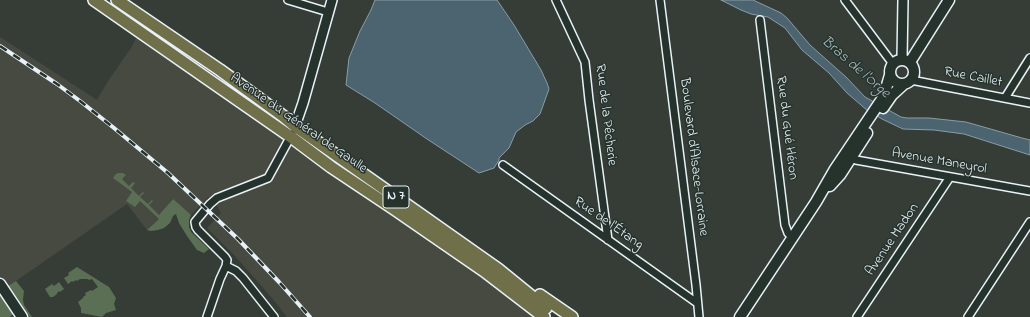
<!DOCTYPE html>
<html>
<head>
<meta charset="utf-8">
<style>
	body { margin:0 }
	canvas { display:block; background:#353d36 }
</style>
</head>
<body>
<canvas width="1030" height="317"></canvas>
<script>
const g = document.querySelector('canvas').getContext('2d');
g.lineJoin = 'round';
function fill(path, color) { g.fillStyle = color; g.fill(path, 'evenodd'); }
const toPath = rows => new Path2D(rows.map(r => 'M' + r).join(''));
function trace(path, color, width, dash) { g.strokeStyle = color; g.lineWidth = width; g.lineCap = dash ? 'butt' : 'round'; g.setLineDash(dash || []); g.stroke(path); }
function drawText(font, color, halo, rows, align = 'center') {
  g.font = font + ' "Indie Flower",sans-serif'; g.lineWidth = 3; g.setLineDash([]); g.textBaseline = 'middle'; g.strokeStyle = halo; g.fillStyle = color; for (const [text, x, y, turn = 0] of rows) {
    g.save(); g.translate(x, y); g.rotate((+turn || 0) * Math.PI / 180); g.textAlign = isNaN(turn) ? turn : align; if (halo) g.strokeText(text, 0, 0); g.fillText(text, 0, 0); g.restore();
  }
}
const built = toPath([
	[140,31,544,317,287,317,272,298,236,257,207,228,221,213,218,207,208,197,191,215,172,199,159,219,147,230,127,204,0,292,0,37,97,100,108,81,131,48]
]);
const green = toPath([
	[118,173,123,173,126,175,122,179,129,186,133,182,135,183,131,188,139,196,143,192,144,193,140,197,148,204,152,200,153,201,149,205,159,215,173,199,180,205,191,215,189,220,189,227,191,232,209,249,204,253,197,250,187,236,179,223,176,214,173,216,170,223,164,228,158,230,151,231,147,230,159,219,140,201,135,207,126,201,132,192,113,178,116,174],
	[77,267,109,287,116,298,114,304,116,310,106,313,102,317,81,313,81,308,78,302,83,298,83,297,86,295,85,293,91,290,92,291,98,287,92,279,89,280,88,279,80,279,77,281,76,280,73,282,72,281,68,284,64,278,69,275,68,273],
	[16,281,24,291,23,300,24,305,32,317,30,317,20,303,19,303,18,299,17,299,8,286],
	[59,282,64,289,60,292,59,291,57,293,57,294,53,297,50,297,45,289,52,284,54,286],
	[0,295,13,314,10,317,0,317]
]);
const water = toPath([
	[375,0,497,0,514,25,541,70,547,83,549,89,540,114,533,121,525,125,516,132,509,148,499,158,499,160,494,168,479,173,427,139,375,103,346,85,349,58,360,31,371,10,375,0],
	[721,0,753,0,781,13,787,18,810,45,846,77,865,97,901,117,907,118,929,118,966,122,1022,138,1030,140,1030,155,964,134,934,130,903,129,882,119,868,111,847,93,829,73,802,50,785,28,768,17,751,14,741,10,721,0]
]);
const minor = toPath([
	[288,0,328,12],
	[556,0,585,62,589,100,608,240],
	[660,0,696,285,699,317],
	[845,0,893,64],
	[760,20,785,225,788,233,792,237],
	[911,80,1030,103],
	[1005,98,1030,58],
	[848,157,856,160,1030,191],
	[503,165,697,303],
	[226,266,236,271,243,278,274,317],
	[207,317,220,279,226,266,227,260,225,257,198,230,196,227,195,222,210,204,217,198,268,178,292,134],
	[857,317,950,177],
	[968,317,1030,222]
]);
const tertiary = toPath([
	[902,59,903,0],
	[295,126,303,103,332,0]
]);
const secondary = toPath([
	'890 72a12 12 0 1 1 24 0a12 12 0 1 1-24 0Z',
	[910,62,949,0],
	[883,108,892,95,904,84],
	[830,186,840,175,867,133],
	[0,284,22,317],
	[740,317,816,202,835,169,882,99,885,92,890,75]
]);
const primary = toPath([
	[94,0,291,137,331,167,394,209,484,271,544,317],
	[117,0,220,70,283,116,295,126,498,269,546,308],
	[540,295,572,317]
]);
const rail = toPath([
	[0,46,57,84,80,101,114,128,168,173,238,239,279,282,310,317]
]);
const shields = [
	[396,197,26]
];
const shieldNames = [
	["N 7",396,197]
];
const streetNames = [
	["Rue Caillet",973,78,11],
	["Rue de la Pêcherie",605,115,83],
	["Avenue du Général de Gaulle",298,124,35],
	["Rue du Gué Héron",786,128,83],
	["Boulevard d'Alsace-Lorraine",693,157,83],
	["Avenue Maneyrol",939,162,10],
	["Rue de l'Étang",608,224,35],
	["Avenue Madon",893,240,-56]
];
const waterNames = [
	["Bras de l'Orge",855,68,41]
];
fill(built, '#474a41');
fill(green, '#5a6f53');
fill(water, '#4b6470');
trace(water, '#8a9ca6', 1);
trace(minor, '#e8f1f8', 10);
trace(tertiary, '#e8f1f8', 12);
trace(secondary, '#e8f1f8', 13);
trace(primary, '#e8f1f8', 14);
trace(minor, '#26332d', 7);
trace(tertiary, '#26332d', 9);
trace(secondary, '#26332d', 10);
trace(primary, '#6f704a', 11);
trace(rail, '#e8f1f8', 4);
trace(rail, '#26332d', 2.5, [8]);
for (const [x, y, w] of shields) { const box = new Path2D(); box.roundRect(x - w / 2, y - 11, w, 22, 3); g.fillStyle = '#26332d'; g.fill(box); trace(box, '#e8f1f8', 1); }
drawText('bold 13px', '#e8f1f8', null, shieldNames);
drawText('14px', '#e8f1f8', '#26332d', streetNames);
drawText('italic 15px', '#a9b9c2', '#26332d', waterNames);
</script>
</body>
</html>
